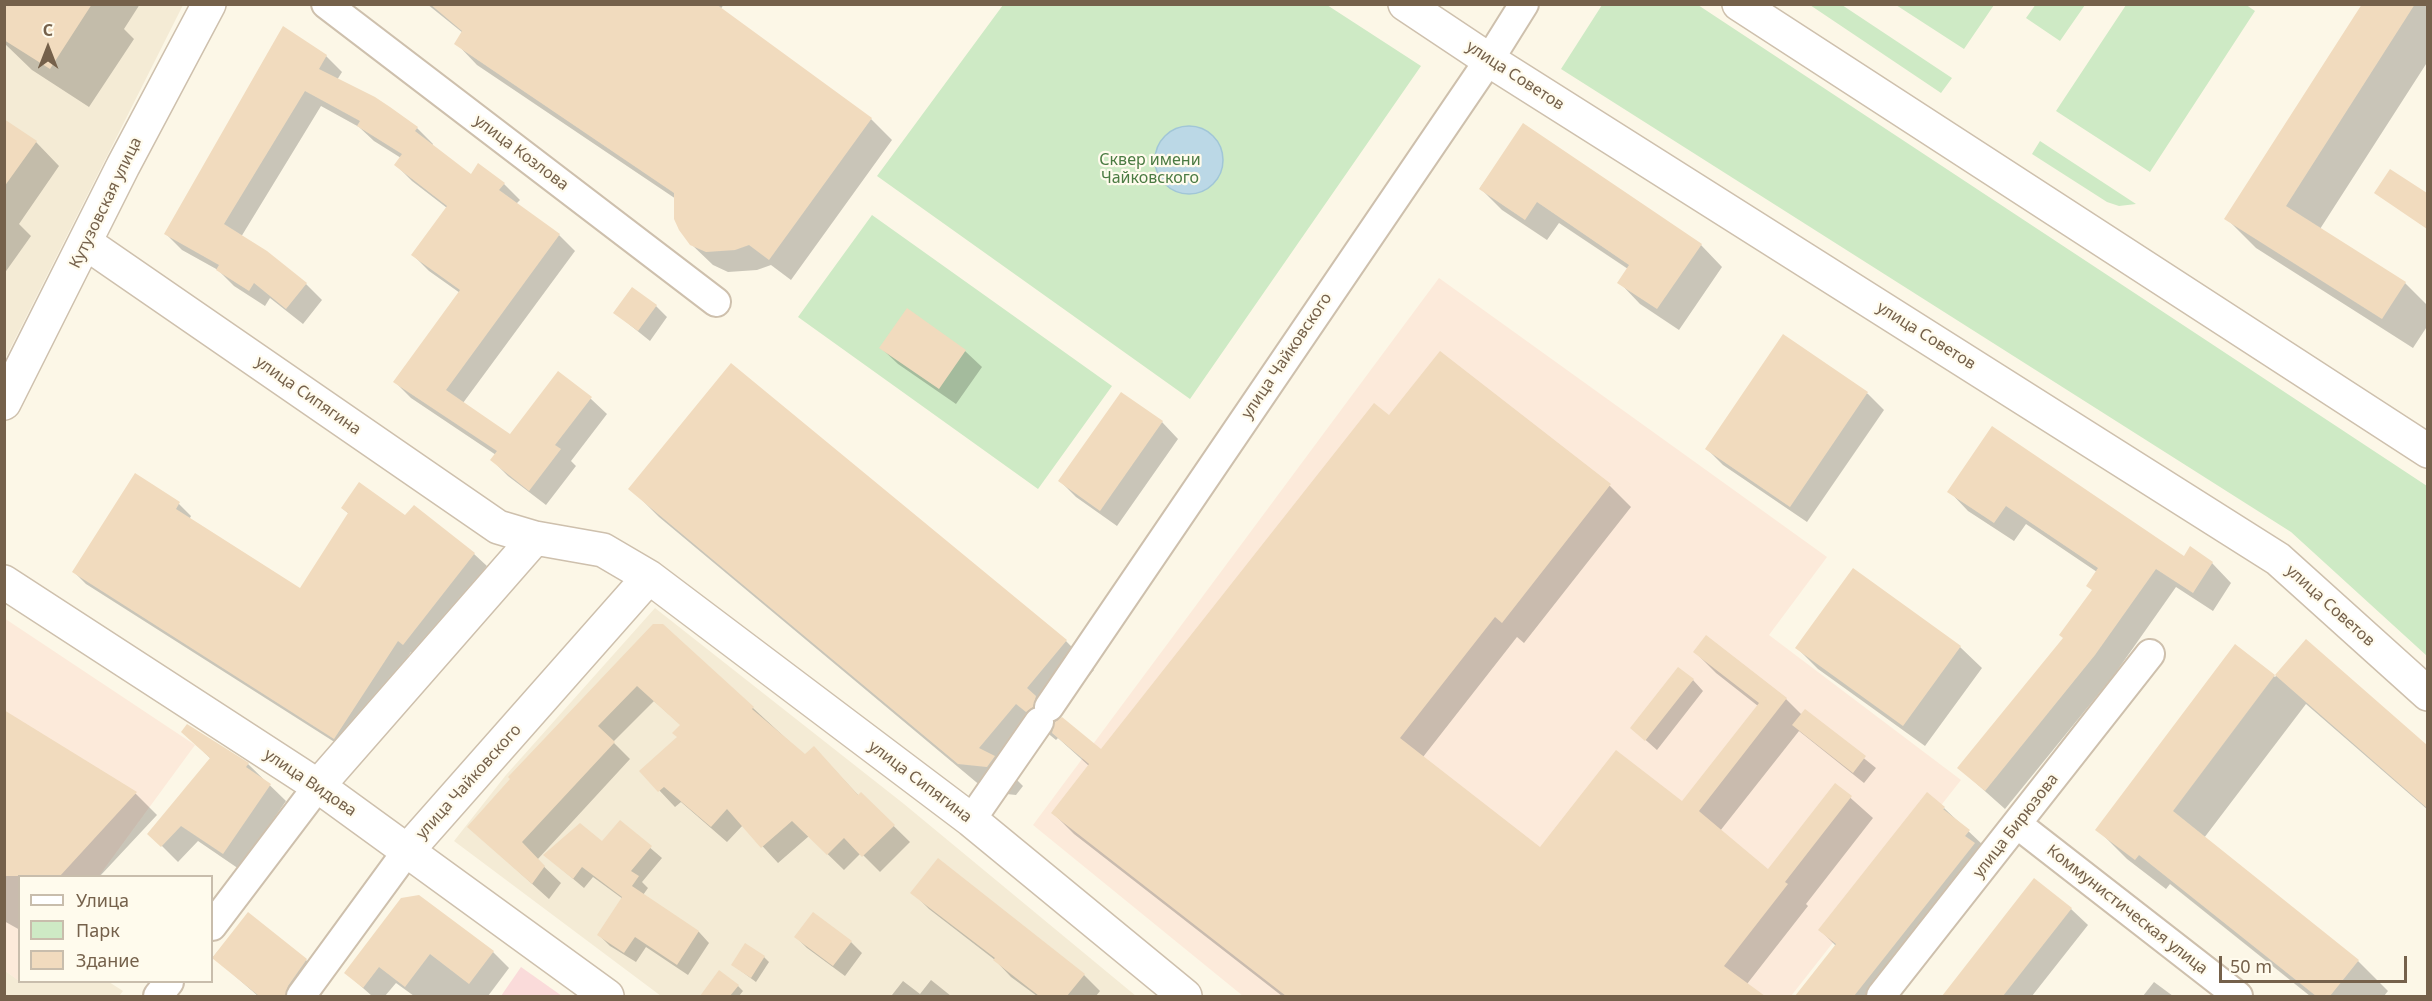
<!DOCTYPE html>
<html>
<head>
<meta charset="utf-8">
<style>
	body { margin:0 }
	#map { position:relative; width:2432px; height:1001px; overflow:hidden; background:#fcf7e7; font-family:"Noto Sans",sans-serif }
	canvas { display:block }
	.frame { position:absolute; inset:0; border:6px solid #75614b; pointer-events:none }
	.legend { position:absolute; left:18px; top:875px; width:195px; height:108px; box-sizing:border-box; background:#fffbed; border:2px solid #c8bdac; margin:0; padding:8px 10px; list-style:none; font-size:18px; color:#75614b }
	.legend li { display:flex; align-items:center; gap:12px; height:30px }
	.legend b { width:30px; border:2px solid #c8bdac }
	.north { position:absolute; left:18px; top:18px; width:60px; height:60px; -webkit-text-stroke:4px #fffbed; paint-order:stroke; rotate:0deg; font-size:16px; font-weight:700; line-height:24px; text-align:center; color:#75614b }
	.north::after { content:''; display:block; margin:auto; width:21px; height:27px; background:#75614b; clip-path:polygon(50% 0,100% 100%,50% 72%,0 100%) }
	.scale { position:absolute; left:2219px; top:956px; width:188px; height:27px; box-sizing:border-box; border:3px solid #75614b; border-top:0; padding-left:8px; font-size:18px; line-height:21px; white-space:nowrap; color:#75614b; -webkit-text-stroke:4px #fffbed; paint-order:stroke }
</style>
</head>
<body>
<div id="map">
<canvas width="2432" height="1001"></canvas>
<div class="frame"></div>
<ul class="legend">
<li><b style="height:8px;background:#fff"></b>Улица</li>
<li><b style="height:16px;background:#ceeac5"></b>Парк</li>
<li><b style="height:16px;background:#f1dbbe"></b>Здание</li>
</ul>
<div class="north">С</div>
<div class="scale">50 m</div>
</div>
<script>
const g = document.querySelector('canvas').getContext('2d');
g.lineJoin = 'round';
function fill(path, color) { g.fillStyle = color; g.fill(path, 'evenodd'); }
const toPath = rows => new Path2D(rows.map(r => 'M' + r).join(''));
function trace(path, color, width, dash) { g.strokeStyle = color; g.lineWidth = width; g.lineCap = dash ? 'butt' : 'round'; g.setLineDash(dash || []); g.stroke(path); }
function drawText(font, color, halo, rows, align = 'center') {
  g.font = font + ' "Noto Sans",sans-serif'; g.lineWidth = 4.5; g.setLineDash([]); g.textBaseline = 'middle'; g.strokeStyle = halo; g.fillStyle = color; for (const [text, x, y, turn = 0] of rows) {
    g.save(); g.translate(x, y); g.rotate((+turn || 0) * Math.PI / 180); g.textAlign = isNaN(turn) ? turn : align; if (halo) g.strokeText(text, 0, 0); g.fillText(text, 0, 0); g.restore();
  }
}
const residential = toPath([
	[5,5,183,5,5,359],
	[655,608,904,804,1136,996,661,996,454,841,506,775],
	[4,970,21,982,109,982,123,991,119,996,5,996]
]);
const commercial = toPath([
	[1439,278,1827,557,1769,635,1961,780,1791,996,1243,996,1033,825],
	[4,618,195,745,99,876,20,876,19,981,4,970]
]);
const medical = toPath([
	[521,967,562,996,501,996]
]);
const green = toPath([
	[2036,4,2085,4,2085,5,2060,41,2026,18],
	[2245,4,2255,11,2150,172,2056,111,2126,5],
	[1003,5,1327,5,1421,66,1190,399,877,176],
	[1602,5,1698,5,2427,486,2427,656,2291,532,1561,69],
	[1810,5,1842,5,1952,78,1941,93],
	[1896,5,1994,4,1994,5,1964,49],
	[2040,141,2136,204,2119,206,2107,202,2032,154],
	[872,215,1112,386,1038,489,798,317]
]);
const water = toPath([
	'1155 160a34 34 0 1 1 68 0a34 34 0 1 1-68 0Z'
]);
const shadow = toPath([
	[10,4,140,4,124,29,134,39,89,107,32,70,4,43,4,13],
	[427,4,724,4,720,10,871,119,892,140,791,280,771,265,757,270,728,272,713,265,691,244,676,199,477,65,456,43,463,33],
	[2363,4,2428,4,2428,61,2320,229,2405,283,2428,306,2428,325,2413,348,2256,248,2226,218],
	[284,28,326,56,342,72,337,80,389,108,417,128,433,144,432,146,471,176,504,184,520,200,516,204,559,235,575,251,463,403,510,436,558,373,591,399,607,414,571,461,576,466,546,505,508,476,492,460,496,455,411,398,395,382,460,293,429,271,413,255,447,208,412,181,396,165,401,158,374,141,359,127,321,106,241,237,267,253,306,284,322,300,303,324,270,298,265,306,234,286,218,270,182,250,166,234],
	[4,121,36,142,59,166,19,224,31,236,4,274],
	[1524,125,1701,245,1722,267,1679,330,1640,304,1619,282,1628,269,1559,223,1547,240,1502,210,1480,188],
	[2391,171,2428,195,2428,229,2376,193],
	[656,306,667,317,650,341,615,313],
	[908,311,965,351,982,367,956,404,898,364,881,348],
	[1783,336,1868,394,1884,410,1807,522,1723,465,1707,449],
	[1390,418,1610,486,1631,507,1524,643,1517,637,1423,757,1540,849,1682,803,1758,706,1716,673,1695,652,1707,637,1786,699,1802,715,1805,711,1876,768,1864,783,1799,731,1720,831,1768,871,1836,785,1873,818,1806,904,1808,906,1747,984,1763,996,1282,996,1074,834,1053,813,1089,766,1058,738,1056,740,1045,731,1010,773,1023,786,1016,795,988,792,659,517,630,488,1066,641,1094,670,1055,717,1101,751],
	[1162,422,1178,439,1117,526,1076,497,1060,481],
	[1992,428,2184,558,2212,563,2231,583,2213,611,2176,587,2114,675,2005,809,1959,768,2064,638,2093,591,2097,572,2026,524,2014,541,1968,511,1949,491],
	[135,475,179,504,191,516,189,520,300,590,349,514,342,508,406,517,414,507,474,554,487,566,416,656,411,652,347,750,86,584,74,572],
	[654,625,753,708,805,756,814,748,859,796,861,794,910,842,880,872,861,853,844,870,809,836,778,863,743,825,727,842,681,802,675,807,641,771,679,738,681,725,654,701,613,742,630,759,537,860,561,883,549,899,469,827],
	[2307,642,2428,747,2428,810,2306,704,2204,838,2358,961,2388,991,2384,996,2310,996,2170,884,2166,889,2127,859,2097,829,2235,647,2275,677],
	[1960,647,1982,668,1925,746,1818,669,1797,648],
	[1693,680,1703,691,1657,750,1632,728],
	[4,712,136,794,157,815,100,876,20,876,20,930,4,921],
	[183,732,248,764,286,801,239,869,198,841,178,862,150,834,211,759],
	[1944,808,1984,846,1880,996,1797,996,1836,946,1820,930],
	[620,822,662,858,642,882,648,888,643,895,699,932,709,943,688,975,646,947,636,962,610,946,599,935,623,899,593,877,584,888,545,855,603,843],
	[2035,881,2071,909,2088,925,2032,996,1944,996],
	[912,892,1084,975,1100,991,1096,996,1037,996,1011,977,995,960,929,909],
	[402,900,493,952,509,968,488,996,414,996,396,983,385,996,372,996,346,973],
	[249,914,306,960,323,977,308,996,258,996,213,957],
	[796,937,851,942,862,953,845,976,807,948],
	[764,957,769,962,756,982,733,965],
	[931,980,951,996,892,995,903,981,920,994],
	[2154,982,2173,996,2143,996],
	[738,986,743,991,739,996,712,996,706,991]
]);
const building = toPath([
	[4,4,92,4,50,69,4,40],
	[430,4,716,4,872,118,769,260,749,245,735,250,706,252,690,245,679,230,674,219,674,193,454,44,462,31],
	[2362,4,2415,4,2286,206,2406,282,2382,319,2224,219],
	[283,26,327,55,319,69,375,97,390,107,418,127,415,131,471,174,478,163,505,183,499,190,560,234,446,390,510,434,558,371,592,397,555,445,561,449,529,491,490,460,497,451,393,382,460,290,411,255,447,206,394,165,402,154,357,126,360,121,305,91,224,224,267,251,307,283,286,309,254,283,249,291,216,270,219,265,164,234],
	[4,119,37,141,4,187],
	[1523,123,1702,244,1657,309,1617,283,1629,265,1537,202,1525,220,1479,189],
	[2390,169,2427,193,2427,229,2374,193],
	[632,287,657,305,638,331,613,313],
	[907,308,966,350,939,389,879,348],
	[1783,334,1868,392,1790,507,1705,449],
	[1440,351,1611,484,1502,623,1495,617,1400,738,1540,847,1616,750,1682,801,1759,703,1693,652,1706,635,1787,698,1699,811,1700,812,1768,869,1835,783,1852,796,1785,882,1788,884,1724,966,1765,996,1286,996,1051,813,1089,764,1052,733,1055,722,1062,717,1101,749,1374,403,1389,415],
	[731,363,1067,640,1027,688,1036,696,1033,707,1026,712,1016,704,979,748,995,756,987,767,958,764,628,489],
	[1121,392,1163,421,1100,511,1058,481],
	[1992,426,2184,556,2190,546,2213,562,2193,593,2156,569,2095,655,1985,791,1957,768,2063,638,2059,635,2092,590,2086,586,2098,568,2006,506,1994,523,1947,492],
	[135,473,180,502,176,509,300,588,348,513,341,508,359,482,405,515,414,505,475,553,403,645,398,641,334,739,72,572],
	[1853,568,1961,646,1903,726,1795,648],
	[653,624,663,624,754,707,752,709,805,754,814,746,858,795,861,792,895,825,862,857,844,838,827,855,792,821,761,848,727,809,711,827,664,787,658,792,639,771,677,737,672,733,680,725,637,686,598,726,615,742,522,842,545,866,532,884,467,827,510,779,508,777],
	[2306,639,2427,745,2427,808,2275,675],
	[2235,644,2275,675,2173,811,2359,960,2330,996,2316,996,2139,855,2135,860,2095,830],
	[1678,667,1694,679,1645,741,1630,728],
	[1805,709,1866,756,1853,773,1792,725],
	[4,710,137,792,60,876,4,876],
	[187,724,249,763,246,767,271,784,223,854,181,826,161,847,147,834,210,758,181,732],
	[1927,792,1945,807,1943,809,1970,830,1965,836,1975,843,1854,996,1795,996,1836,944,1818,930],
	[620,820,652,846,631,871,639,876,632,886,699,931,677,965,635,937,624,953,597,935,622,897,582,867,573,879,543,855,580,823,602,841],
	[938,858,1085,974,1067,996,1039,996,993,960,995,958,910,893],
	[2034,878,2072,908,2003,996,1942,996],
	[419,895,494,951,469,984,430,954,405,987,379,967,363,988,344,973,401,898],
	[248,912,307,959,288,986,285,996,259,996,212,958],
	[813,912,852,941,833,966,794,937],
	[745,943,765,956,751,978,731,965],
	[719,970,739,985,730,996,700,996]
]);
const minor = toPath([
	[326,4,716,302],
	[1049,707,1489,60,1524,4],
	[971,820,1039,722],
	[2017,824,2238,996],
	[212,926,318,786],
	[158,996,169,982],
	[301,996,407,851],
	[1881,996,2150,654]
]);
const tertiary = toPath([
	[1405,4,1489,60,2278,559,2428,694],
	[1739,4,2428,451],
	[86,243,498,527,535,538,603,550,649,577,971,820,1185,996],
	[4,403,123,166,209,4],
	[4,582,318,786,607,996],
	[318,786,535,538],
	[407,851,649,577]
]);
const streetNames = [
	["улица Советов",1515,76,33],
	["улица Козлова",521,153,37],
	["Кутузовская улица",106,203,-64],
	["улица Советов",1926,336,32],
	["улица Чайковского",1287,356,-56],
	["улица Сипягина",308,396,35],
	["улица Советов",2330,606,42],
	["улица Чайковского",469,782,-48],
	["улица Сипягина",920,782,37],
	["улица Видова",310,783,34],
	["улица Бирюзова",2016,826,-52],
	["Коммунистическая улица",2127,910,38]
];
const parkNames = [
	["Сквер имени",1150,160],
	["Чайковского",1150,178]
];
fill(residential, '#f4ebd5');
fill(commercial, '#fceada');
fill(medical, '#fadbda');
fill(green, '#ceeac5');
fill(water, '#bbd8e6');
trace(water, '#a1c6d7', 1.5);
fill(shadow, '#0003');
fill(building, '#f1dbbe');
trace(minor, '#cec0ad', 32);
trace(tertiary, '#cec0ad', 36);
trace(minor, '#fff', 28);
trace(tertiary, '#fff', 33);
drawText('16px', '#75614b', '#fffbed', streetNames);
drawText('16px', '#4b7b43', '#fffbed', parkNames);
</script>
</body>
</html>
